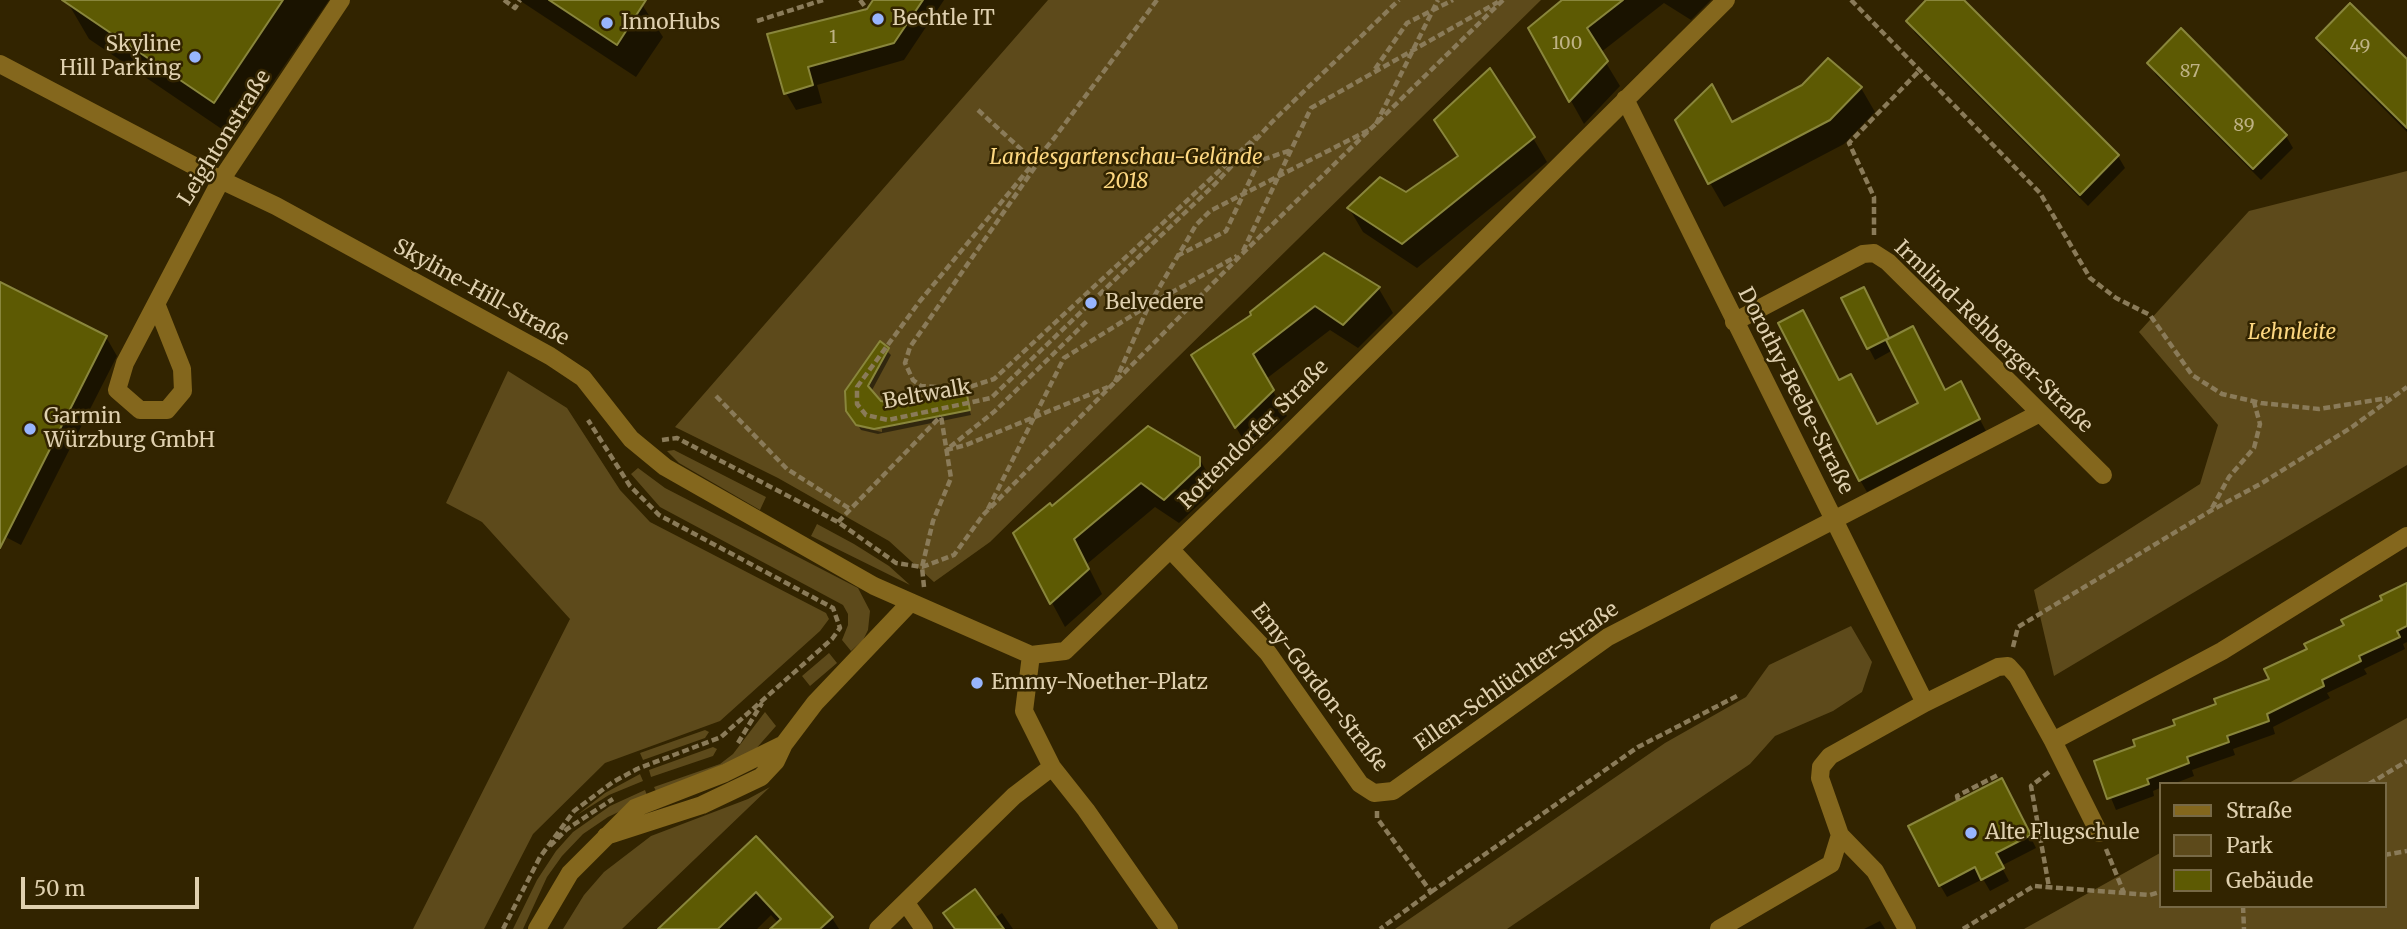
<!DOCTYPE html>
<html>
<head>
<meta charset="utf-8">
<style>
	body { margin:0 }
	#map { position:relative; width:2407px; height:929px; overflow:hidden; background:#322400; font-family:Merriweather,serif }
	canvas { display:block }
	.legend { position:absolute; left:2159px; top:782px; width:228px; height:126px; box-sizing:border-box; background:#322400; border:2px solid #776946; margin:0; padding:9px 12px; list-style:none; font-size:21px; color:#dfd0af }
	.legend li { display:flex; align-items:center; gap:14px; height:35px }
	.legend b { width:35px; border:2px solid #776946 }
	.scale { position:absolute; left:21px; top:877px; width:178px; height:32px; box-sizing:border-box; border:4px solid #dfd0af; border-top:0; padding-left:9px; font-size:21px; line-height:24px; white-space:nowrap; color:#dfd0af; -webkit-text-stroke:5px #322400; paint-order:stroke }
</style>
</head>
<body>
<div id="map">
<canvas width="2407" height="929"></canvas>
<ul class="legend">
<li><b style="height:9px;background:#84671d"></b>Straße</li>
<li><b style="height:19px;background:#5d4a1b"></b>Park</li>
<li><b style="height:19px;background:#5d5a03"></b>Gebäude</li>
</ul>
<div class="scale">50 m</div>
</div>
<script>
const g = document.querySelector('canvas').getContext('2d');
g.lineJoin = 'round';
function fill(path, color) { g.fillStyle = color; g.fill(path, 'evenodd'); }
const toPath = rows => new Path2D(rows.map(r => 'M' + r).join(''));
function trace(path, color, width, dash) { g.strokeStyle = color; g.lineWidth = width; g.lineCap = dash ? 'butt' : 'round'; g.setLineDash(dash || []); g.stroke(path); }
function drawText(font, color, halo, rows, align = 'center') {
  g.font = font + ' Merriweather,serif'; g.lineWidth = 5; g.setLineDash([]); g.textBaseline = 'middle'; g.strokeStyle = halo; g.fillStyle = color; for (const [text, x, y, turn = 0] of rows) {
    g.save(); g.translate(x, y); g.rotate((+turn || 0) * Math.PI / 180); g.textAlign = isNaN(turn) ? turn : align; if (halo) g.strokeText(text, 0, 0); g.fillText(text, 0, 0); g.restore();
  }
}
const green = toPath([
	[1048,0,1541,0,990,542,934,582,889,541,778,478,675,427],
	[2407,171,2407,465,2054,676,2034,590,2200,484,2218,425,2139,332,2249,211],
	[508,371,567,408,620,490,650,522,826,613,829,619,820,631,720,721,605,763,533,834,484,929,413,929,570,619,482,522,446,503],
	[674,450,766,497,760,510,679,463,667,451],
	[638,468,665,488,858,588,870,611,868,630,863,640,851,651,842,640,848,625,848,614,843,605,660,507,631,474],
	[817,524,854,544,889,566,910,585,811,536],
	[1851,626,1872,662,1862,692,1833,711,1775,736,1750,764,1507,929,1395,929,1665,743,1746,697,1769,665],
	[829,653,837,663,810,686,802,676],
	[765,712,776,726,754,751,657,793,654,787,720,764,733,754],
	[2407,718,2407,929,2024,929,2160,853,2160,906,2384,906,2384,784,2287,784],
	[705,730,709,732,705,738,643,760,640,753],
	[713,747,717,749,713,756,651,777,649,770],
	[640,774,643,781,609,795,577,815,605,793],
	[770,787,622,929,563,929,584,895,604,872,651,836,748,799],
	[645,790,648,798,608,817,583,834,562,856,547,877,523,929,513,929,537,880,556,851,573,832,610,806]
]);
const shadow = toPath([
	[70,0,329,0,235,138,89,39,68,3],
	[519,0,639,0,663,37,636,77],
	[875,0,944,0,904,60,817,85,822,103,796,110,786,93,769,35,868,11],
	[1565,0,1711,0,1691,20,1664,3,1600,53,1620,86,1584,124,1530,28],
	[1929,0,1961,0,2118,156,2125,168,2088,206,1915,33,1908,21],
	[2318,38,2407,62,2407,132,2325,50],
	[2149,63,2286,136,2293,148,2261,180,2156,75],
	[1861,88,1875,112,1844,144,1724,207,1710,183],
	[1436,121,1533,138,1547,162,1417,268,1363,232,1349,208,1406,194,1458,157],
	[1324,255,1379,289,1393,313,1358,348,1330,330,1266,379,1287,416,1250,451,1208,380,1253,315],
	[0,284,106,337,117,356,21,545,0,534],
	[1843,299,1869,300,1889,340,1945,392,1967,395,1986,431,1867,492,1860,480,1839,382,1877,427,1920,404,1893,350,1875,360],
	[880,344,891,355,871,392,880,402,895,406,966,397,971,415,878,434,861,430,859,427,882,432,882,429,857,423,845,402,849,384],
	[1199,458,1213,483,1213,491,1179,523,1155,507,1087,564,1102,594,1065,627,1015,534,1051,508],
	[2407,585,2407,642,2403,644,2405,649,2364,669,2367,674,2327,693,2330,698,2273,727,2275,734,2233,749,2235,755,2192,770,2194,776,2173,784,2160,784,2160,788,2153,791,2154,796,2116,810,2096,762,2137,747,2272,680,2309,650],
	[2008,792,2036,848,2001,866,2009,881,1990,891,1983,879,1947,897,1940,885],
	[756,838,832,918,839,929,776,929,779,924,771,915,757,929,674,929],
	[1002,913,1013,929,955,929,994,918],
	[1880,921,1885,929,1864,929]
]);
const building = toPath([
	[62,0,283,0,214,103,62,0],
	[549,0,646,0,617,45,549,0],
	[873,0,923,0,894,43,808,67,813,85,784,94,767,34,867,9,873,0],
	[1562,0,1623,0,1587,28,1608,61,1569,102,1528,28,1562,0],
	[1926,0,1964,0,2119,155,2080,195,1906,21,1926,0],
	[2350,3,2407,59,2407,128,2316,38,2350,3],
	[2181,28,2287,135,2253,169,2147,63,2181,28],
	[1828,58,1862,87,1830,120,1708,184,1675,120,1712,84,1732,122,1802,85,1828,58],
	[1490,68,1535,137,1402,244,1347,208,1380,177,1406,192,1458,156,1434,120,1490,68],
	[1324,253,1380,287,1343,325,1315,306,1253,354,1274,390,1235,428,1191,355,1251,315,1250,312,1324,253],
	[0,282,107,336,0,548,0,282],
	[1864,287,1889,338,1867,349,1841,298,1864,287],
	[1803,310,1839,380,1851,374,1877,424,1918,403,1886,340,1913,326,1945,390,1961,381,1980,419,1859,481,1778,323,1803,310],
	[880,341,889,348,868,386,881,401,895,404,967,395,970,410,874,429,856,425,846,411,845,391,880,341],
	[1148,426,1200,457,1200,466,1164,500,1141,483,1074,539,1089,569,1050,604,1013,533,1050,503,1052,506,1148,426],
	[2407,583,2407,626,2397,631,2400,637,2359,656,2361,661,2322,680,2324,686,2267,714,2269,721,2227,736,2229,742,2187,757,2189,763,2147,779,2149,784,2107,799,2094,761,2135,746,2133,740,2175,725,2173,720,2216,704,2214,699,2269,679,2264,669,2307,649,2304,644,2344,625,2341,620,2382,600,2380,596,2407,583],
	[2002,778,2031,835,1996,853,2004,868,1981,880,1975,867,1939,886,1908,826,2002,778],
	[756,836,833,917,820,929,770,929,781,919,756,892,718,929,658,929,756,836],
	[975,889,1004,929,955,929,943,913,975,889]
]);
const path = toPath([
	[504,0,515,8,520,0],
	[860,0,867,9],
	[1157,0,1055,137,920,301,857,387,857,404,866,415,888,420,991,398,1215,184,1273,121,1399,0],
	[1851,0,2040,193,2090,278,2116,298,2150,315,2192,375,2222,394,2261,403,2319,409,2388,398],
	[757,21,823,0],
	[1375,69,1407,23,1453,0],
	[978,110,1035,162],
	[1376,124,1438,0],
	[1035,167,910,347,905,363,913,380,921,386,963,389,994,379,1257,136],
	[1874,235,1874,197,1849,143,1920,70],
	[1243,251,1311,108,1498,2],
	[1177,256,1226,231,1259,161,1291,150],
	[1115,382,1149,305,1196,225,1210,211,1369,130],
	[938,390,938,399],
	[716,396,787,469,850,509],
	[662,440,677,438,838,522,896,563,922,567,954,555,983,515,1242,254,1503,0],
	[950,447,995,411,1087,321],
	[946,450,966,445,1108,387],
	[2212,508,2229,477,2254,448,2260,424,2254,402],
	[988,509,1064,358,1149,305,1237,256],
	[838,522,941,416],
	[924,587,922,567,933,521,951,478,941,416],
	[2013,647,2018,627,2212,510,2262,483,2352,427,2407,387],
	[738,743,762,703],
	[2049,772,2031,786,2049,887],
	[2369,784,2407,761],
	[1958,800,1957,796,2000,774],
	[1377,811,1377,818,1431,892,1380,929],
	[550,846,567,829,613,799],
	[2106,849,2124,893],
	[2384,855,2407,851],
	[1431,892,1638,747,1737,696],
	[2243,906,2244,929],
	[503,929,540,857,574,811,613,782,637,769,721,737,832,639,840,628,833,608,659,515,630,486,588,420],
	[1963,929,2034,886,2150,895,2160,892]
]);
const minor = toPath([
	[0,64,221,180,276,206,550,356,583,378,631,439,665,467,874,586,1031,655,1065,651,1274,449,1726,0],
	[1625,99,1925,703],
	[157,306,182,369,183,391,167,410,140,410,117,390,125,363,221,180,341,0],
	[1734,322,1863,254,1874,253,1888,262,2103,475],
	[1171,550,1268,653,1360,784,1374,793,1393,791,1608,637,2040,413],
	[1031,655,1024,711,1052,767,1086,810,1169,929],
	[2053,741,2099,833],
	[1840,835,1875,871,1907,929],
	[606,836,702,805,761,777,776,761,784,744,815,703,910,603],
	[906,903,924,929],
	[537,929,570,873,635,808,725,773,784,744],
	[878,929,1014,796,1052,767],
	[1719,929,1831,864,1840,835,1820,778,1821,767,1830,756,1925,703,1998,667,2008,666,2017,676,2053,741,2222,651,2407,536]
]);
const markers = [
	[878,19,7,"#98b5fd"],
	[607,23,7,"#98b5fd"],
	[195,57,7,"#98b5fd"],
	[1091,303,7,"#98b5fd"],
	[30,429,7,"#98b5fd"],
	[977,683,7,"#98b5fd"],
	[1971,833,7,"#98b5fd"]
];
const numberNames = [
	["1",833,38],
	["100",1567,44],
	["49",2360,47],
	["87",2190,72],
	["89",2244,126]
];
const poiNames = [
	["Bechtle IT",892,19],
	["InnoHubs",621,23],
	["Skyline",181,45,"right"],
	["Hill Parking",181,69,"right"],
	["Belvedere",1105,303],
	["Garmin",44,417],
	["Würzburg GmbH",44,441],
	["Emmy-Noether-Platz",991,683],
	["Alte Flugschule",1985,833]
];
const streetNames = [
	["Leightonstraße",225,138,-58],
	["Skyline-Hill-Straße",481,293,29],
	["Irmlind-Rehberger-Straße",1993,337,44],
	["Dorothy-Beebe-Straße",1795,391,63],
	["Beltwalk",927,395,-10],
	["Rottendorfer Straße",1254,435,-45],
	["Ellen-Schlüchter-Straße",1517,677,-35],
	["Emy-Gordon-Straße",1319,688,52]
];
const parkNames = [
	["Landesgartenschau-Gelände",1126,158],
	["2018",1126,182],
	["Lehnleite",2292,333]
];
fill(green, '#5d4a1b');
fill(shadow, '#0007');
fill(building, '#5d5a03');
trace(building, '#89863c', 2);
trace(path, '#8a7b59', 4.5, [7, 3.5]);
trace(minor, '#84671d', 18);
for (const [x, y, r, color] of markers) { const dot = new Path2D(); dot.arc(x, y, r, 0, 2 * Math.PI); g.fillStyle = color; g.fill(dot); trace(dot, '#322400', 2.5); }
drawText('18px', '#beb284', null, numberNames);
drawText('21px', '#dfd0af', '#322400', poiNames, 'left');
drawText('21px', '#dfd0af', '#322400', streetNames);
drawText('italic 21px', '#fdd780', '#322400', parkNames);
</script>
</body>
</html>
